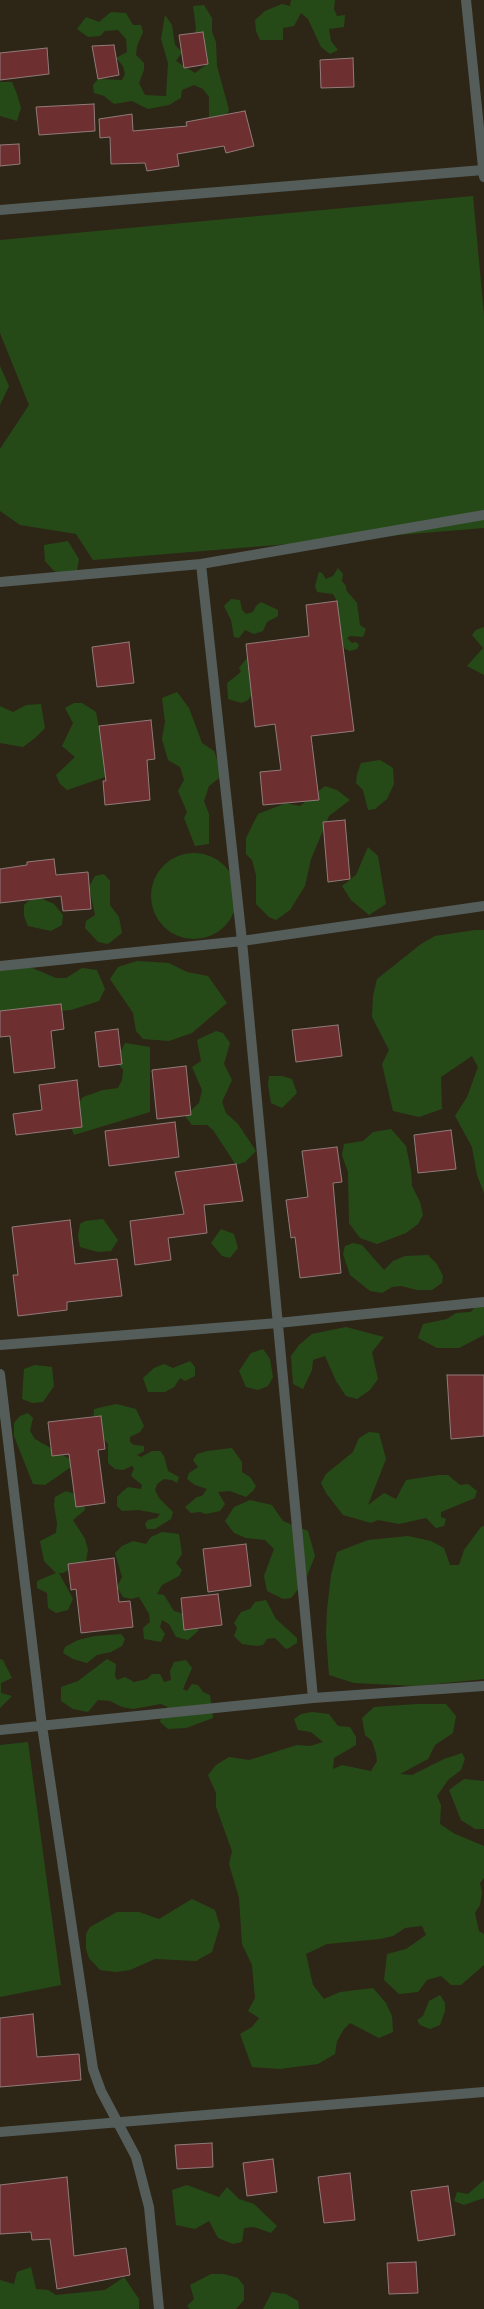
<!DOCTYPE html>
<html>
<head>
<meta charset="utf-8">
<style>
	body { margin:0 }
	canvas { display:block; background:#2d2516 }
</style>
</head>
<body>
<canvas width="484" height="2309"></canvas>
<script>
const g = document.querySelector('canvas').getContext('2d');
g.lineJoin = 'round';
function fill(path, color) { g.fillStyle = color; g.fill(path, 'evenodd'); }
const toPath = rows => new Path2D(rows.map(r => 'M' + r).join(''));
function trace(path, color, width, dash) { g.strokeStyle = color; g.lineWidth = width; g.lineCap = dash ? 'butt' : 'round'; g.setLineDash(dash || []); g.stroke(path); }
const green = toPath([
	[291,0,335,0,334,9,337,16,345,15,344,27,329,29,331,41,338,50,330,54,321,47,308,19,301,13,294,26,283,28,283,40,260,40,256,31,255,20,265,11,282,4,290,6],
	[204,5,212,18,212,32,216,42,217,66,229,110,221,125,209,118,209,97,203,89,194,85,182,90,181,98,169,105,148,109,132,101,114,104,104,96,94,93,93,85,98,79,122,80,125,74,123,66,116,58,127,52,126,39,118,30,105,31,100,36,88,37,77,29,86,17,99,22,111,12,126,13,133,25,141,25,143,32,137,46,136,55,144,63,144,70,139,83,145,95,166,96,168,63,161,39,165,15,172,25,175,45,182,52,176,61,195,73,207,64,193,41,196,28,193,6],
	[0,82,12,82,17,94,21,108,17,121,0,116],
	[473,196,484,315,484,528,93,560,76,534,20,525,0,511,0,449,29,405,0,333,0,240],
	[0,366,9,386,0,405],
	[68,541,79,559,76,576,54,571,45,561,44,545],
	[338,568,343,574,342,581,346,586,346,590,357,603,360,625,366,629,363,637,350,636,347,638,352,643,356,642,359,645,357,649,350,651,345,649,340,638,337,601,333,594,317,592,315,586,319,572,322,573,326,579,333,576],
	[231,599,240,600,242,610,246,614,253,612,256,606,261,602,278,610,278,616,267,622,263,631,254,634,245,630,239,638,234,637,231,620,224,606],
	[484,627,484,675,467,666,483,648,472,635,476,630],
	[247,658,248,667,267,665,254,691,248,700,242,703,228,699,227,683,241,672,239,668],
	[177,692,189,708,202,743,214,751,223,775,209,786,204,801,209,814,209,844,195,846,184,818,187,812,178,791,184,780,180,767,168,760,162,739,165,722,162,698],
	[74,703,82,703,96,712,106,765,105,777,67,790,60,784,56,775,75,757,62,746,73,723,65,708],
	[41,704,45,728,35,738,23,747,0,743,0,706,13,712,26,705],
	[380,760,393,768,394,784,387,799,375,809,368,810,363,790,356,783,357,774,361,763],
	[325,786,337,790,350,800,329,816,311,859,305,886,290,910,276,920,269,917,256,904,256,875,252,860,246,854,246,838,258,814,286,803,300,806],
	[368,847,378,856,386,904,369,915,351,900,342,886,356,875],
	'151 896a43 43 0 1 1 86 0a43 43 0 1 1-86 0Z',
	[104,874,110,881,110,905,119,917,122,933,108,944,98,942,85,928,86,921,95,915,89,887,95,876],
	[40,898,54,904,63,915,62,925,51,931,28,926,24,916,24,905,31,899],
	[475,930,484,930,484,1193,477,1175,472,1147,455,1116,467,1097,478,1067,472,1056,441,1077,442,1109,419,1117,393,1111,382,1064,389,1050,372,1017,373,996,377,979,421,944,435,936],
	[137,961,169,963,187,972,208,976,227,1003,192,1033,169,1041,143,1039,136,1031,133,1013,110,979,118,967],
	[25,965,56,978,66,978,82,968,97,970,105,989,99,1001,71,1010,0,1016,0,970],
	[216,1031,223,1033,230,1043,224,1064,232,1080,222,1102,226,1113,238,1124,256,1151,245,1162,236,1165,213,1130,207,1125,192,1125,185,1116,199,1103,202,1090,192,1067,201,1061,197,1040],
	[125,1043,150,1047,150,1112,74,1135,68,1119,83,1097,103,1090,118,1088,122,1080,123,1070,116,1061],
	[269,1076,282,1076,292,1079,297,1093,282,1108,271,1103,268,1085],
	[391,1129,406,1146,411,1171,412,1186,420,1202,423,1215,418,1224,406,1233,377,1244,360,1238,349,1223,348,1172,342,1155,344,1144,363,1141,373,1132],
	[103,1219,118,1240,111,1251,98,1252,80,1247,78,1236,80,1224,85,1221],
	[221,1229,234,1234,238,1248,230,1258,222,1256,211,1243],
	[353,1243,362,1245,384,1270,393,1261,405,1256,428,1255,437,1264,443,1276,442,1283,432,1290,417,1290,401,1286,392,1287,382,1293,370,1291,350,1275,343,1254,345,1246],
	[480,1300,484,1300,484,1335,459,1348,437,1348,418,1338,423,1324,447,1319,456,1313,471,1312],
	[346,1327,384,1337,372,1352,378,1379,370,1390,357,1399,346,1396,336,1381,325,1356,313,1360,312,1370,303,1389,293,1384,291,1356,299,1345,312,1334],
	[263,1349,270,1359,273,1377,268,1386,258,1390,246,1387,239,1371,251,1353],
	[190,1361,195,1367,195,1376,185,1381,180,1378,174,1387,165,1392,148,1392,143,1378,154,1368,164,1364,173,1368],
	[35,1365,52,1367,54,1386,43,1402,32,1403,22,1399,24,1369],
	[116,1404,136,1409,144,1426,140,1432,130,1437,130,1442,134,1445,144,1446,144,1451,137,1455,141,1457,152,1451,160,1451,164,1456,168,1471,179,1477,177,1483,172,1480,164,1479,157,1484,155,1490,159,1498,173,1512,171,1519,155,1529,147,1529,145,1524,148,1520,157,1518,160,1514,139,1510,122,1511,117,1506,117,1497,122,1492,128,1487,141,1489,142,1485,131,1476,134,1468,132,1466,123,1470,115,1469,108,1463,108,1444,93,1427,94,1409],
	[28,1413,33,1418,30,1431,35,1439,73,1461,71,1467,45,1485,33,1484,14,1436,14,1423,20,1416],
	[369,1432,379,1433,386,1459,368,1505,384,1493,396,1499,406,1480,439,1475,448,1475,460,1485,468,1484,477,1491,475,1498,441,1512,441,1517,446,1519,444,1526,436,1528,426,1518,399,1524,378,1520,371,1523,343,1515,326,1493,321,1483,326,1474,353,1452,359,1438],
	[232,1448,242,1462,242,1472,250,1477,256,1486,253,1491,246,1497,230,1491,218,1492,225,1504,220,1511,206,1514,200,1512,191,1513,185,1507,197,1497,202,1496,207,1489,195,1485,187,1479,189,1473,198,1467,193,1460,197,1454,207,1451],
	[66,1491,78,1495,83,1502,85,1510,73,1520,85,1539,88,1550,86,1561,63,1573,59,1573,73,1599,68,1610,56,1613,48,1608,47,1593,37,1588,37,1581,56,1573,44,1561,40,1541,56,1533,57,1523,54,1505,55,1497],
	[250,1500,272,1505,283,1521,308,1531,315,1556,305,1581,291,1598,283,1599,267,1591,264,1576,274,1549,265,1540,246,1538,234,1533,225,1521,234,1507],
	[484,1526,484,1679,416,1686,354,1683,329,1675,326,1634,327,1610,331,1575,337,1552,368,1540,408,1536,431,1541,444,1548,450,1565,459,1565,464,1550,481,1527],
	[162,1532,179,1534,182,1554,176,1563,182,1570,179,1576,162,1585,157,1594,164,1595,174,1611,191,1616,198,1622,198,1631,188,1640,176,1637,169,1624,162,1620,160,1627,165,1634,161,1642,144,1639,143,1628,150,1622,149,1614,139,1597,131,1599,123,1597,117,1587,122,1577,115,1553,122,1546,133,1541,146,1544,151,1537],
	[266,1600,276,1619,297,1638,297,1643,289,1648,286,1649,275,1638,267,1639,263,1645,257,1646,242,1644,234,1636,237,1628,234,1623,241,1612,250,1609,255,1602],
	[121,1634,125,1639,122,1646,111,1652,97,1655,87,1663,73,1659,63,1653,65,1647,78,1640,95,1636],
	[0,1659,3,1660,12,1678,1,1683,1,1693,12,1696,0,1708],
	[107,1659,116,1664,115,1676,117,1680,125,1677,134,1682,147,1679,152,1674,160,1674,164,1682,171,1680,170,1671,174,1662,186,1660,192,1668,183,1689,187,1691,192,1684,198,1685,203,1692,210,1695,213,1718,186,1728,168,1729,160,1722,163,1710,168,1707,161,1704,133,1709,122,1707,110,1701,98,1700,88,1712,73,1709,61,1701,61,1687,78,1681],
	[417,1704,446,1704,456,1716,453,1733,435,1745,428,1759,400,1774,412,1775,444,1759,462,1753,465,1759,461,1770,448,1780,437,1796,441,1805,440,1824,455,1834,484,1846,484,1878,480,1883,482,1893,480,1905,475,1913,479,1931,484,1934,484,1965,461,1985,451,1985,441,1976,427,1980,418,1992,399,1994,384,1980,387,1954,406,1949,426,1935,422,1926,405,1928,393,1936,380,1939,327,1944,306,1954,313,1985,324,1999,340,1992,373,1988,386,2003,392,2016,393,2032,379,2038,350,2023,344,2029,337,2041,335,2054,318,2064,280,2069,252,2067,240,2034,252,2027,259,2018,248,2011,255,1998,252,1965,242,1944,239,1898,229,1864,232,1851,216,1807,216,1793,208,1775,216,1765,229,1757,249,1760,297,1745,310,1746,323,1742,311,1732,298,1730,294,1719,301,1714,312,1712,329,1714,338,1726,350,1727,356,1737,356,1745,334,1758,333,1769,342,1765,371,1771,377,1761,376,1754,372,1741,365,1735,362,1718,374,1707],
	[28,1742,61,1985,0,1997,0,1745],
	[464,1779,484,1781,484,1829,475,1829,461,1820,449,1790],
	[192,1899,215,1910,220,1926,212,1952,196,1961,155,1959,130,1970,116,1972,100,1970,89,1958,86,1949,86,1934,90,1927,117,1912,139,1912,159,1919],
	[440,1995,445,2003,445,2011,440,2025,430,2029,420,2025,417,2020,423,2016,429,2001],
	[484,2180,484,2198,464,2205,454,2201,457,2192,468,2194],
	[187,2185,219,2197,227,2187,239,2199,254,2204,277,2226,271,2233,254,2227,244,2228,242,2242,233,2244,218,2238,209,2221,195,2229,176,2225,172,2190],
	[31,2267,36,2289,48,2290,56,2295,105,2290,124,2277,139,2299,139,2309,0,2309,0,2280,14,2284,17,2272],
	[211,2274,224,2274,238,2278,244,2286,244,2300,236,2309,190,2309,187,2306,194,2299,190,2285],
	[272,2292,286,2294,298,2301,299,2309,263,2309]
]);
const building = toPath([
	[203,32,208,64,184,68,179,35,203,32],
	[114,45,119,75,98,79,92,46,114,45],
	[47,48,49,74,0,80,0,53,47,48],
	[353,58,354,87,321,88,320,60,353,58],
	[94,104,95,131,39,135,36,107,94,104],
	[245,111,254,146,226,153,224,146,177,154,179,166,147,171,145,163,111,164,110,137,100,138,99,119,132,114,133,131,187,126,186,122,245,111],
	[19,144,20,164,0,166,0,145,19,144],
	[337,601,354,731,311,736,319,800,263,805,260,772,281,770,275,724,255,727,246,644,309,636,306,605,337,601],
	[129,642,134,683,97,687,92,647,129,642],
	[151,720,155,759,147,760,150,800,105,805,103,781,106,781,99,726,151,720],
	[345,820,350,879,328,882,323,822,345,820],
	[54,859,56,875,88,872,91,909,63,911,61,896,0,903,0,869,27,865,27,862,54,859],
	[61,1004,64,1029,51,1031,55,1068,14,1073,10,1036,0,1037,0,1011,61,1004],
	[338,1025,342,1056,296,1062,292,1030,338,1025],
	[118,1029,122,1064,99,1067,95,1032,118,1029],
	[186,1066,191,1115,157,1119,152,1070,186,1066],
	[77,1080,82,1127,16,1135,13,1114,42,1110,39,1085,77,1080],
	[175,1122,179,1157,109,1166,105,1131,175,1122],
	[451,1130,456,1169,418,1173,414,1135,451,1130],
	[337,1147,342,1182,333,1183,341,1273,300,1278,295,1237,291,1238,286,1200,308,1197,302,1151,337,1147],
	[236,1164,243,1201,204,1205,207,1233,168,1238,171,1260,135,1265,130,1221,184,1214,175,1172,236,1164],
	[70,1220,75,1264,117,1259,122,1296,67,1302,67,1310,18,1316,13,1275,18,1275,12,1227,70,1220],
	[447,1375,484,1375,484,1436,451,1439,447,1375],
	[101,1416,105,1449,98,1450,105,1503,76,1507,69,1454,52,1456,48,1422,101,1416],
	[246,1544,251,1586,208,1592,203,1549,246,1544],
	[114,1558,119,1602,130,1601,133,1627,81,1633,76,1589,71,1590,68,1564,114,1558],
	[218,1594,222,1625,184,1630,181,1598,218,1594],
	[33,2014,37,2057,79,2054,81,2080,0,2087,0,2018,33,2014],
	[212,2143,213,2167,177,2169,175,2145,212,2143],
	[273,2159,277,2192,247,2196,243,2163,273,2159],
	[350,2173,355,2220,324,2223,318,2177,350,2173],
	[67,2177,74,2256,126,2248,130,2275,57,2289,50,2239,32,2240,31,2232,0,2234,0,2185,67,2177],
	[448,2186,455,2235,418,2241,411,2191,448,2186],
	[416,2262,418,2293,389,2294,387,2263,416,2262]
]);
const minor = toPath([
	[466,0,484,177],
	[0,210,483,170],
	[201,564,242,941,313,1698],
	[0,582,201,564,484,515],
	[0,966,242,941,484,906],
	[0,1345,278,1323,484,1302],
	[0,1374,42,1726,93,2069,101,2091,136,2157,149,2207,159,2309],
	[0,1730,313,1698,484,1686],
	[0,2132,484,2092]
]);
fill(green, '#264a17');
fill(building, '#6e2f30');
trace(building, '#917b7a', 1);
trace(minor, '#545d5a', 10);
</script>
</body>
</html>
